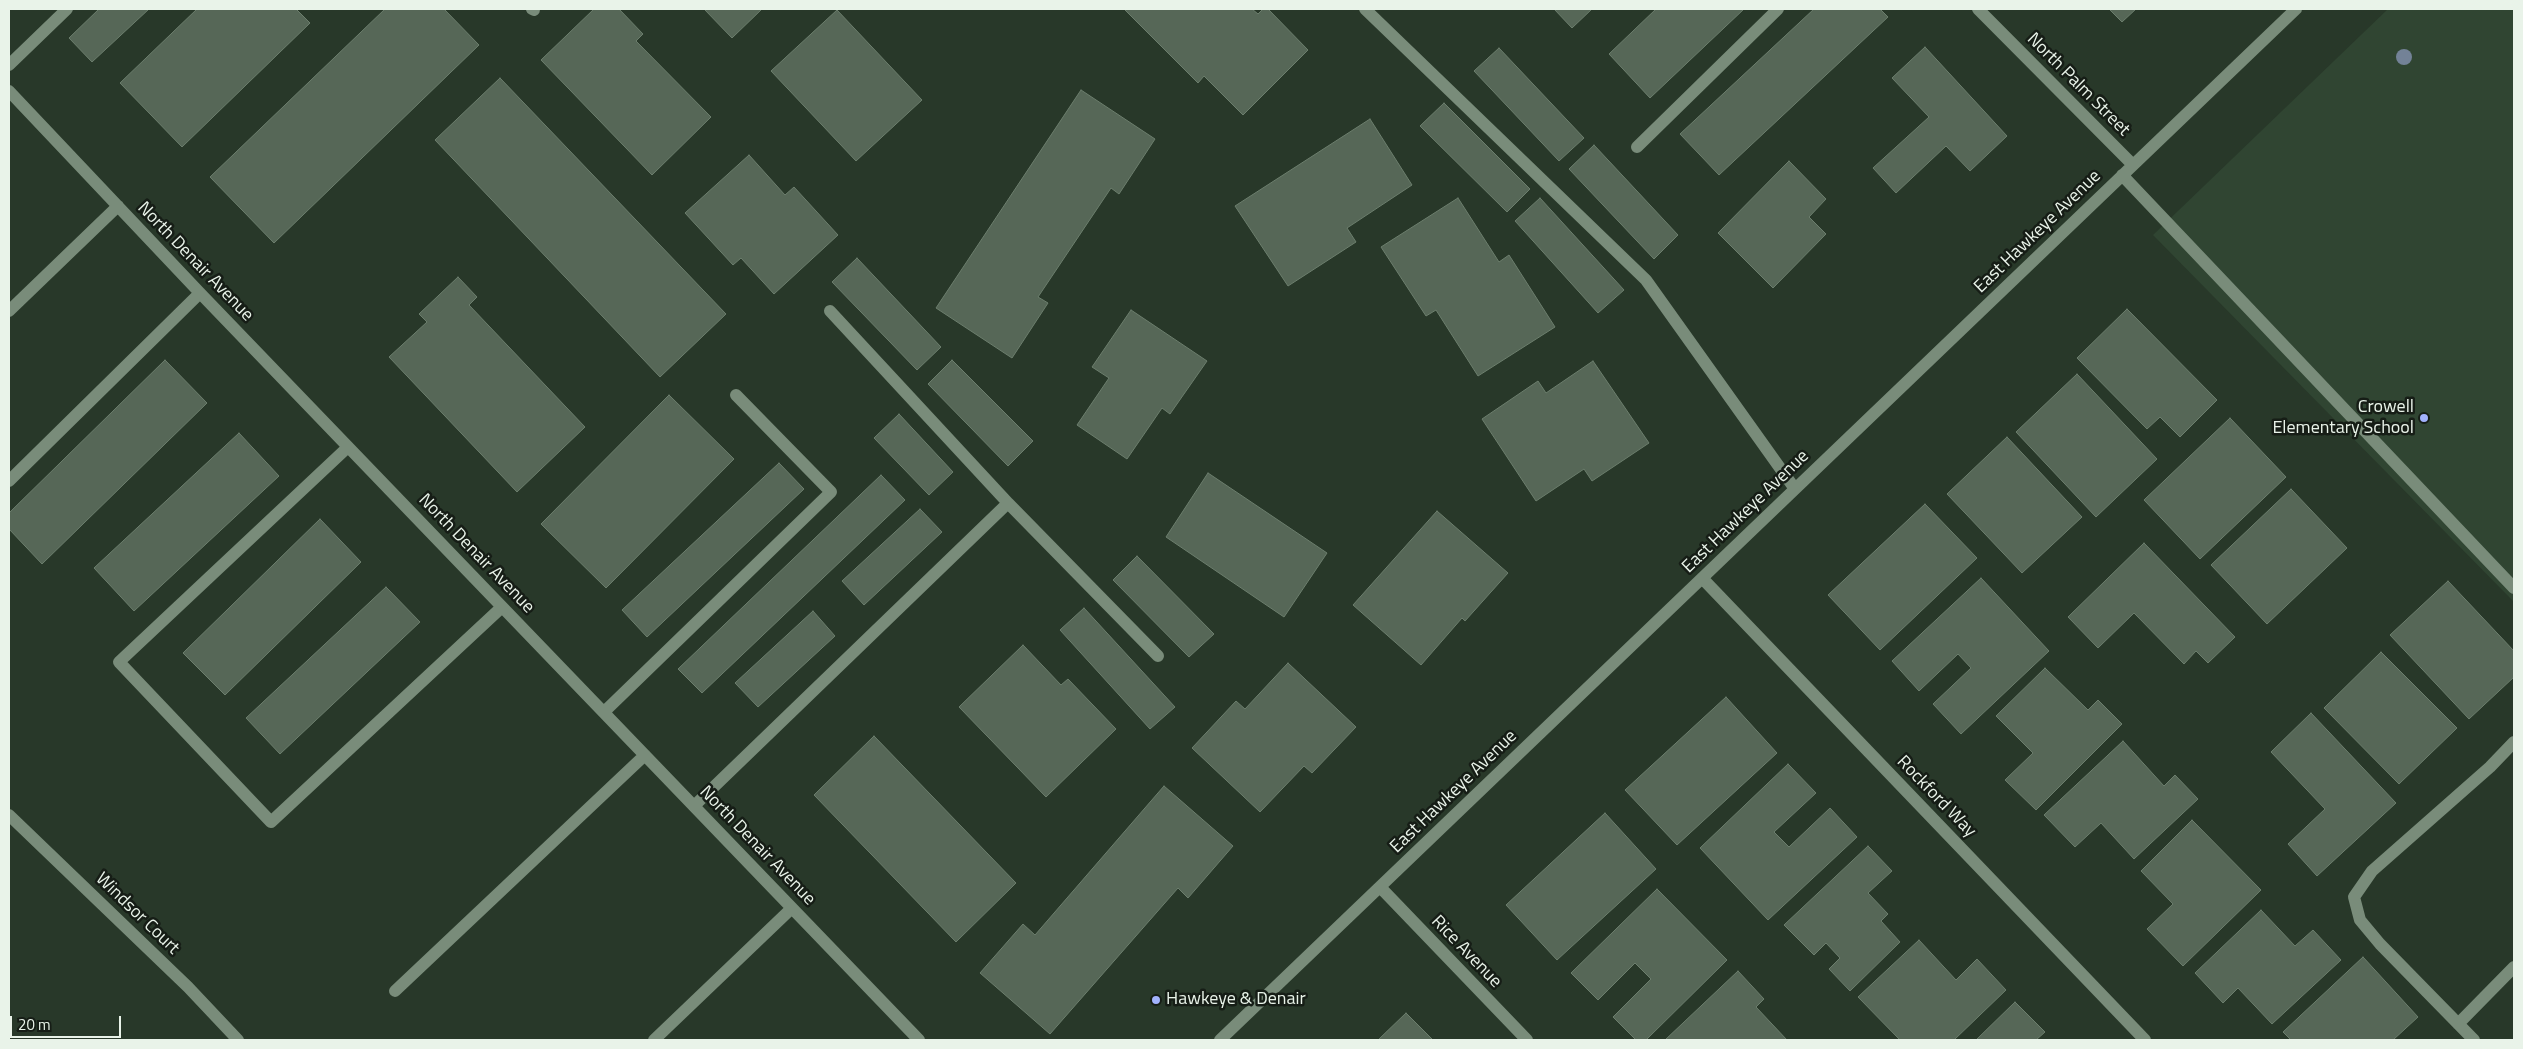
<!DOCTYPE html>
<html>
<head>
<meta charset="utf-8">
<style>
	body { margin:0 }
	#map { position:relative; width:2523px; height:1049px; overflow:hidden; background:#283829; font-family:"Titillium Web",sans-serif }
	canvas { display:block }
	.frame { position:absolute; inset:0; border:10px solid #e9f3e9; pointer-events:none }
	.scale { position:absolute; left:10px; top:1016px; width:111px; height:22px; box-sizing:border-box; border:2px solid #e9f3e9; border-top:0; padding-left:6px; font-size:15px; line-height:18px; white-space:nowrap; color:#e9f3e9; -webkit-text-stroke:4px #161d16; paint-order:stroke }
</style>
</head>
<body>
<div id="map">
<canvas width="2523" height="1049"></canvas>
<div class="frame"></div>
<div class="scale">20 m</div>
</div>
<script>
const g = document.querySelector('canvas').getContext('2d');
g.lineJoin = 'round';
function fill(path, color) { g.fillStyle = color; g.fill(path, 'evenodd'); }
const toPath = rows => new Path2D(rows.map(r => 'M' + r).join(''));
function trace(path, color, width, dash) { g.strokeStyle = color; g.lineWidth = width; g.lineCap = dash ? 'butt' : 'round'; g.setLineDash(dash || []); g.stroke(path); }
function drawText(font, color, halo, rows, align = 'center') {
  g.font = font + ' "Titillium Web",sans-serif'; g.lineWidth = 5; g.setLineDash([]); g.textBaseline = 'middle'; g.strokeStyle = halo; g.fillStyle = color; for (const [text, x, y, turn = 0] of rows) {
    g.save(); g.translate(x, y); g.rotate((+turn || 0) * Math.PI / 180); g.textAlign = isNaN(turn) ? turn : align; if (halo) g.strokeText(text, 0, 0); g.fillText(text, 0, 0); g.restore();
  }
}
const built = toPath([
	[2388,9,2514,9,2514,602,2153,235]
]);
const building = toPath([
	[99,9,149,9,92,62,69,38,99,9],
	[197,9,296,9,310,23,182,147,120,83,197,9],
	[385,9,444,9,479,45,274,243,210,177,385,9],
	[594,9,619,9,643,34,636,41,711,117,652,175,541,60,594,9],
	[704,9,762,9,732,38,704,9],
	[1124,9,1252,9,1258,14,1263,9,1268,9,1308,50,1243,115,1204,76,1198,83,1124,9],
	[1554,9,1592,9,1572,28,1554,9],
	[1656,9,1744,9,1650,98,1609,54,1656,9],
	[1814,9,1880,9,1888,17,1719,175,1680,134,1814,9],
	[2109,9,2136,9,2122,22,2109,9],
	[837,10,922,100,856,161,771,71,837,10],
	[1925,47,2007,136,1970,171,1946,146,1896,193,1873,168,1929,117,1892,78,1925,47],
	[1499,48,1584,138,1559,161,1474,71,1499,48],
	[500,78,726,314,660,377,435,140,500,78],
	[1081,90,1155,139,1119,194,1111,188,1038,297,1048,303,1012,358,936,308,1081,90],
	[1444,103,1530,189,1507,212,1420,126,1444,103],
	[1370,119,1412,185,1347,228,1356,242,1288,286,1235,206,1370,119],
	[1594,145,1678,235,1654,259,1569,169,1594,145],
	[749,155,785,195,794,187,838,235,774,294,741,258,733,265,685,213,749,155],
	[1789,161,1826,199,1809,217,1826,234,1773,288,1718,233,1789,161],
	[1458,198,1499,262,1509,255,1555,327,1478,376,1436,310,1426,316,1381,247,1458,198],
	[1540,198,1624,290,1598,313,1515,221,1540,198],
	[857,258,941,347,917,370,832,282,857,258],
	[458,277,477,297,469,305,585,427,517,492,389,357,427,322,419,314,458,277],
	[2127,309,2217,400,2180,437,2160,417,2147,429,2077,358,2127,309],
	[1131,310,1207,361,1170,414,1162,408,1127,459,1077,425,1109,378,1092,367,1131,310],
	[165,360,207,403,42,564,9,529,9,513,165,360],
	[952,360,1033,441,1008,466,928,384,952,360],
	[1593,361,1649,443,1592,481,1584,469,1536,501,1482,419,1538,381,1546,393,1593,361],
	[2077,374,2157,459,2096,517,2016,432,2077,374],
	[669,395,734,459,606,588,541,524,669,395],
	[899,414,953,472,929,495,874,438,899,414],
	[2230,418,2286,477,2200,559,2144,500,2230,418],
	[239,433,279,476,134,611,94,568,239,433],
	[2007,437,2082,517,2022,573,1947,494,2007,437],
	[779,463,804,489,647,637,622,610,779,463],
	[1208,473,1327,553,1284,617,1166,537,1208,473],
	[881,475,905,500,702,693,678,669,881,475],
	[2291,489,2347,548,2267,624,2211,565,2291,489],
	[1925,504,1977,558,1880,650,1828,595,1925,504],
	[920,509,942,532,864,605,842,581,920,509],
	[1437,511,1508,573,1465,621,1462,618,1421,665,1353,605,1437,511],
	[320,519,361,562,225,695,183,653,320,519],
	[2144,543,2235,637,2208,663,2196,651,2184,664,2134,613,2098,648,2068,617,2144,543],
	[1137,556,1214,634,1189,657,1113,580,1137,556],
	[1981,578,2049,651,1961,734,1933,704,1971,668,1958,654,1919,691,1892,661,1981,578],
	[2448,581,2514,651,2514,677,2469,719,2390,635,2448,581],
	[386,587,420,622,280,754,246,718,386,587],
	[1084,608,1175,707,1150,729,1060,630,1084,608],
	[813,611,835,636,758,707,735,683,813,611],
	[1023,645,1061,685,1068,679,1116,729,1046,797,959,707,1023,645],
	[2381,652,2457,728,2399,784,2324,708,2381,652],
	[1288,663,1356,727,1312,773,1304,766,1260,812,1192,748,1236,701,1245,709,1288,663],
	[2045,668,2088,710,2098,700,2122,724,2036,810,2005,780,2033,753,1996,716,2045,668],
	[1726,697,1777,753,1677,845,1625,790,1726,697],
	[2311,713,2396,803,2317,876,2288,844,2325,809,2271,752,2311,713],
	[874,736,1016,883,956,942,814,795,874,736],
	[2123,741,2164,786,2175,775,2198,799,2134,859,2101,823,2075,847,2044,815,2123,741],
	[1788,764,1816,793,1774,832,1789,847,1830,808,1857,837,1768,920,1700,848,1788,764],
	[1164,786,1233,846,1188,898,1178,888,1050,1034,980,973,1023,924,1035,935,1164,786],
	[1605,813,1656,869,1557,960,1506,905,1605,813],
	[2192,820,2261,890,2183,966,2147,929,2173,904,2141,871,2192,820],
	[1868,846,1892,871,1868,893,1888,914,1881,921,1900,942,1850,991,1829,969,1840,958,1826,943,1814,955,1784,925,1868,846],
	[1657,889,1727,960,1646,1040,1636,1040,1613,1017,1651,979,1635,963,1598,1000,1571,973,1657,889],
	[2261,910,2295,946,2313,930,2341,960,2272,1024,2238,988,2223,1003,2195,973,2261,910],
	[1919,940,1956,980,1977,959,2006,990,1954,1040,1900,1040,1858,997,1919,940],
	[2363,957,2418,1017,2393,1040,2291,1040,2283,1032,2363,957],
	[1738,971,1764,999,1756,1007,1787,1040,1665,1040,1738,971],
	[2015,1002,2045,1032,2036,1040,1976,1040,2015,1002],
	[1406,1013,1433,1040,1378,1040,1406,1013]
]);
const minor = toPath([
	[532,9,534,10],
	[1365,9,1646,280,1795,489],
	[1978,9,2133,165],
	[9,65,67,9],
	[9,91,200,293,919,1040],
	[1637,147,1778,9],
	[2122,175,2514,588],
	[9,311,118,206],
	[348,447,119,662,271,822,502,607],
	[9,481,200,293],
	[1008,503,1158,656],
	[1702,578,2145,1040],
	[604,712,831,492,736,395],
	[694,806,1008,503,830,311],
	[9,815,188,987,238,1040],
	[1380,887,1527,1040],
	[395,991,645,755],
	[2458,1024,2514,967],
	[654,1040,792,908],
	[1220,1040,2296,9],
	[2474,1040,2380,944,2360,920,2354,897,2372,871,2490,767,2514,742]
]);
const trees = [
	[2404,57]
];
const markers = [
	[2424,418,5,"#a2b2fd"],
	[1156,1000,5,"#a2b2fd"]
];
const streetNames = [
	["North Palm Street",2078,85,45],
	["East Hawkeye Avenue",2038,232,-44],
	["North Denair Avenue",195,262,46],
	["East Hawkeye Avenue",1746,512,-44],
	["North Denair Avenue",476,554,46],
	["East Hawkeye Avenue",1454,792,-44],
	["Rockford Way",1936,797,46],
	["North Denair Avenue",757,846,46],
	["Windsor Court",137,914,44],
	["Rice Avenue",1466,952,46]
];
const poiNames = [
	["Crowell",2414,408],
	["Elementary School",2414,429],
	["Hawkeye & Denair",1166,1000,"left"]
];
fill(built, '#304532');
fill(building, '#566757');
trace(building, '#6c7e6d', 1);
trace(minor, '#798c7a', 12);
g.fillStyle = '#738297';
for (const [x, y] of trees) { g.beginPath(); g.arc(x, y, 8, 0, 2 * Math.PI); g.fill(); }
for (const [x, y, r, color] of markers) { const dot = new Path2D(); dot.arc(x, y, r, 0, 2 * Math.PI); g.fillStyle = color; g.fill(dot); trace(dot, '#161d16', 2); }
drawText('18px', '#e9f3e9', '#161d16', streetNames);
drawText('18px', '#e9f3e9', '#161d16', poiNames, 'right');
</script>
</body>
</html>
